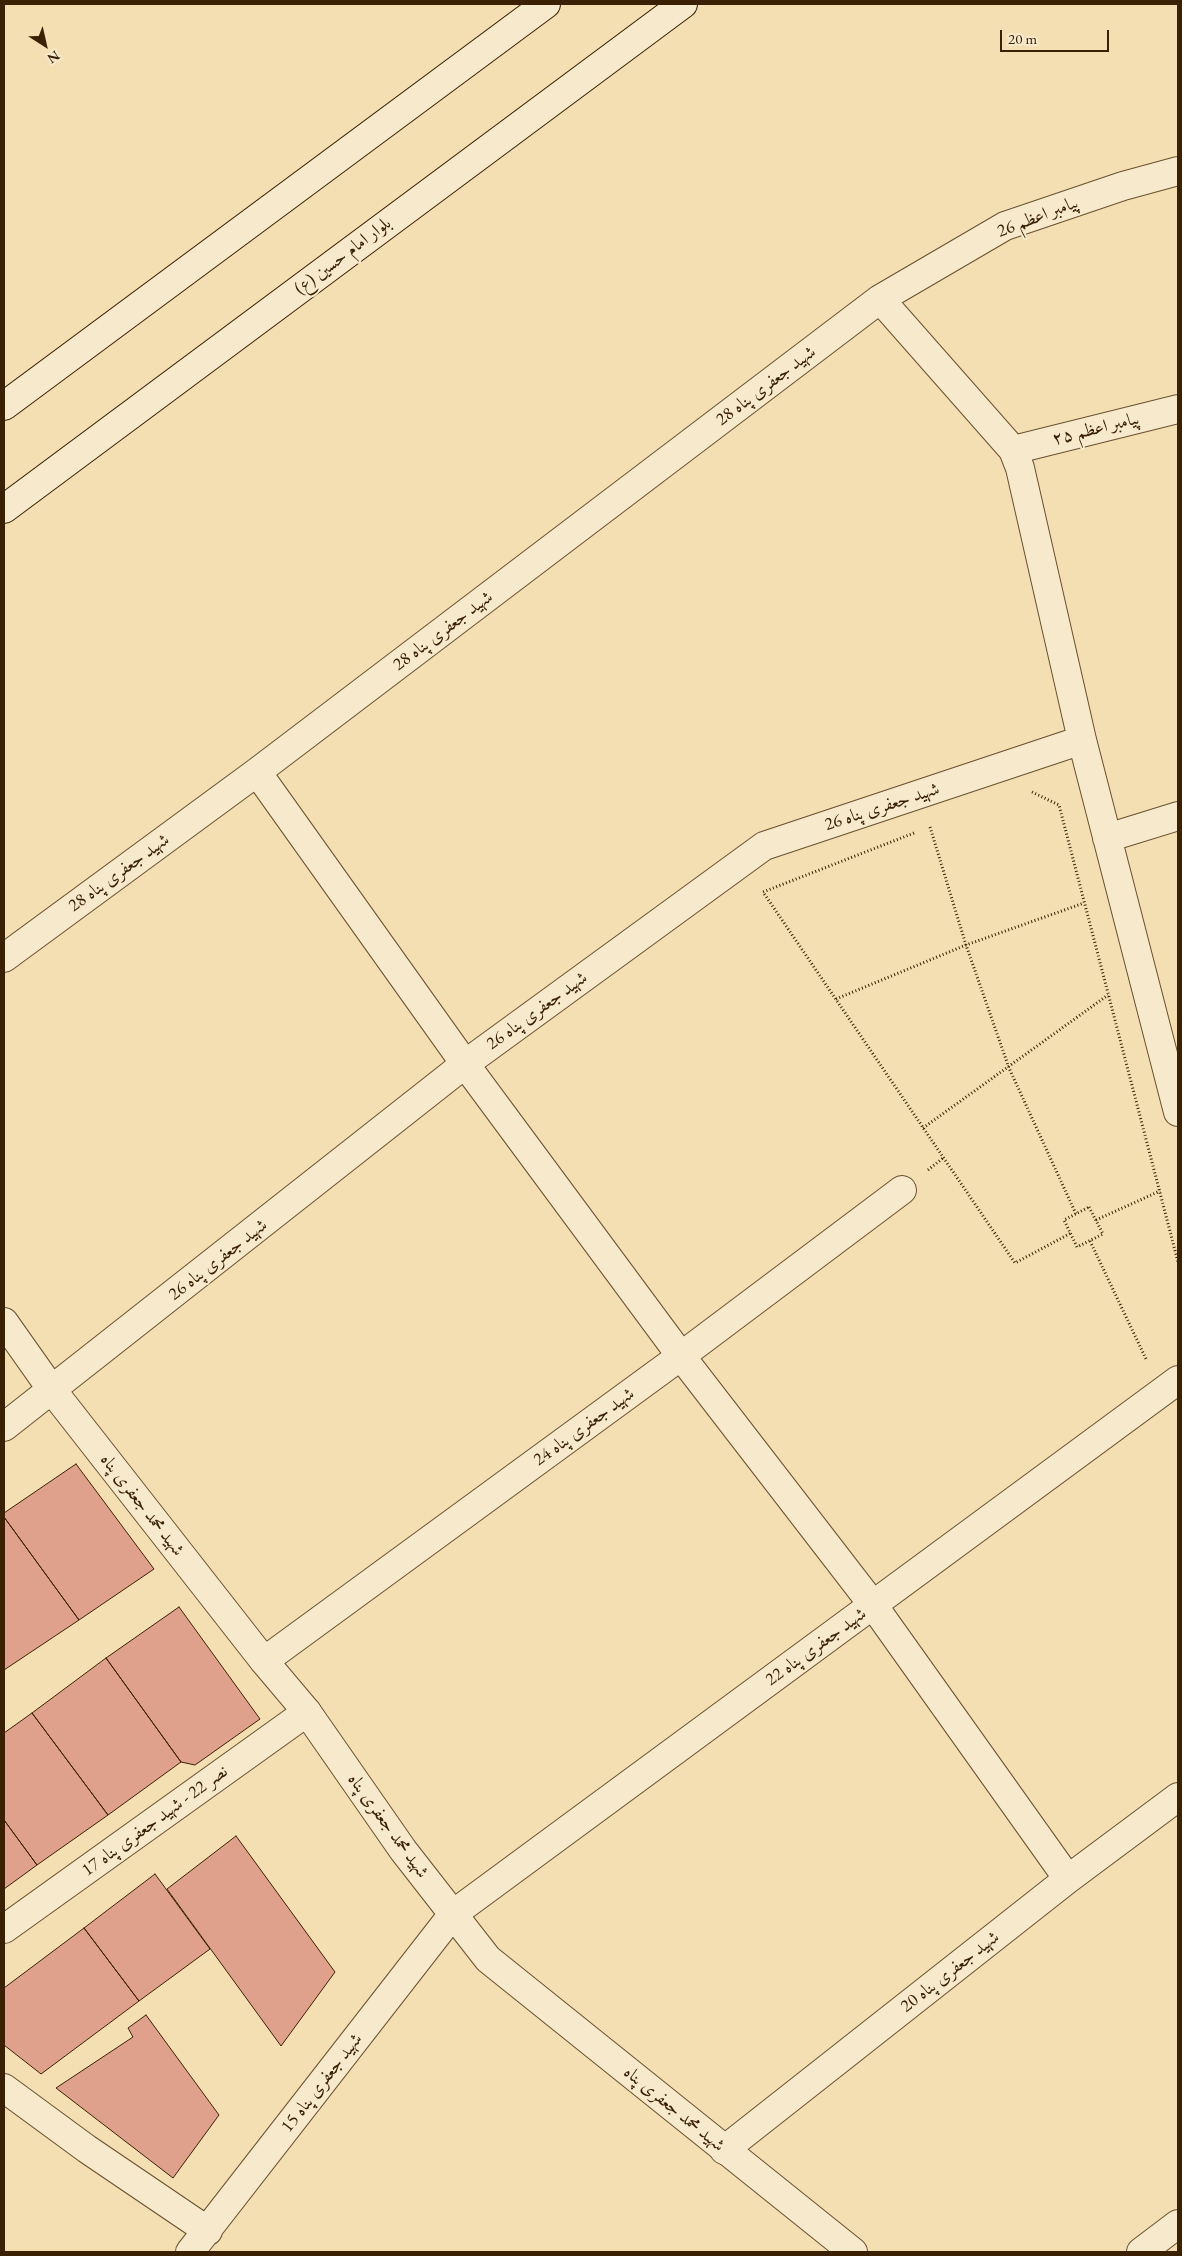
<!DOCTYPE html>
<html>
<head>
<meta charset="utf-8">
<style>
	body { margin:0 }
	#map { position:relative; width:1182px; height:2256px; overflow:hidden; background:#f3dfb1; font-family:"EB Garamond",serif }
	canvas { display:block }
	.frame { position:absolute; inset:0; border:5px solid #3b2104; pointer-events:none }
	.north { position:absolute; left:20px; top:20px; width:50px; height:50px; -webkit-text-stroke:4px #f7eacc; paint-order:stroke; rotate:145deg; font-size:14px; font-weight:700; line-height:20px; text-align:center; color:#3b2104 }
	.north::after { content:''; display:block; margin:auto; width:18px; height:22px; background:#3b2104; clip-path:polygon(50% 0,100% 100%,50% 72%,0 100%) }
	.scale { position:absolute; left:1000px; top:30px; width:109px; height:22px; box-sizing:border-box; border:2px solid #3b2104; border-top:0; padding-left:6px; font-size:15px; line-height:18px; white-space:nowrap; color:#3b2104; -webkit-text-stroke:4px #f7eacc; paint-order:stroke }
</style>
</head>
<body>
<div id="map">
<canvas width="1182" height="2256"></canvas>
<div class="frame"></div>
<div class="north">N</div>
<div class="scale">20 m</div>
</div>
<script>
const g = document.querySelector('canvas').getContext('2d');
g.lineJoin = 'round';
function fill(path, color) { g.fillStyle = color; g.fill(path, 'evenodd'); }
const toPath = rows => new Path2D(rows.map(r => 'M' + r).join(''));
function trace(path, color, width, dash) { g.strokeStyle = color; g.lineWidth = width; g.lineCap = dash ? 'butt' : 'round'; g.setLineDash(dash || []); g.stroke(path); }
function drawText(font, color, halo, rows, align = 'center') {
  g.font = font + ' "EB Garamond",Amiri,serif'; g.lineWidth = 4; g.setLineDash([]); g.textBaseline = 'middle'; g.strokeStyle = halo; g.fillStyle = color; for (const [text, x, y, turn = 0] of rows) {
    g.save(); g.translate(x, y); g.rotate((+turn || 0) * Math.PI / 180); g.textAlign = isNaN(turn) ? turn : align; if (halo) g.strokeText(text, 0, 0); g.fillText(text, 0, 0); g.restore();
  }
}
const building = toPath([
	[76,1464,154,1569,79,1620,4,1517,4,1513,76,1464],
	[4,1517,79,1620,4,1670,4,1517],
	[179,1607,260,1719,195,1765,181,1762,106,1658,179,1607],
	[106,1658,181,1762,108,1815,32,1713,106,1658],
	[32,1713,108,1815,37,1865,4,1820,4,1733,32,1713],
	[4,1820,37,1865,4,1889,4,1820],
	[236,1836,335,1972,281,2046,167,1889,236,1836],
	[155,1874,210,1949,139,2001,84,1928,155,1874],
	[84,1928,139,2001,41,2074,4,2045,4,1988,84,1928],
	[146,2015,219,2115,173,2178,56,2088,133,2037,128,2028,146,2015]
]);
const path = toPath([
	[1032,792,1059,805,1178,1262],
	[930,827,966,945,1009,1068,1076,1214],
	[914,833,763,892,1015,1263,1071,1233],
	[836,999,966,945,1084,903],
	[923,1128,1108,995],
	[928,1170,943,1158],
	[1089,1207,1103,1234,1077,1247,1064,1220,1089,1207],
	[1096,1220,1160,1191],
	[1090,1241,1147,1361]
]);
const minor = toPath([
	[880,299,1013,450,1020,468,1082,740,1178,1112],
	[1013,450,1178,409],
	[257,772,465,1064,681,1356,873,1605,1068,1879],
	[1107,838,1178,816],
	[4,958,257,772,880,299,1005,226,1123,186,1178,171],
	[4,1427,465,1064,764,846,1082,740],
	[264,1661,681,1356,902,1190],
	[4,1929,307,1712],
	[4,2088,87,2149,208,2231],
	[724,2150,1068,1879,1178,1797],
	[190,2252,453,1914,1178,1380]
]);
const tertiary = toPath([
	[4,1322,52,1390,264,1661,307,1712,403,1850,488,1959,853,2252],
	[1141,2252,1178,2224]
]);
const secondary = toPath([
	[4,406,546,4],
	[4,509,683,4]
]);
const streetNames = [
	["پیامبر اعظم 26",1038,217,-21],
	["بلوار امام حسین (ع)",343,256,-37],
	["شهید جعفری پناه 28",766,386,-37],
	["پیامبر اعظم ۲۵",1096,429,-14],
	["شهید جعفری پناه 28",443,631,-37],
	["شهید جعفری پناه 26",882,807,-18],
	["شهید جعفری پناه 28",119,873,-36],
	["شهید جعفری پناه 26",537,1011,-36],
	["شهید جعفری پناه 26",218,1260,-38],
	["شهید جعفری پناه 24",584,1427,-36],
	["شهید محمد جعفری پناه",142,1505,52],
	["شهید جعفری پناه 22",816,1647,-36],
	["نصر 22 - شهید جعفری پناه 17",155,1821,-36],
	["شهید محمد جعفری پناه",388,1826,54],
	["شهید جعفری پناه 20",950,1972,-38],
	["شهید جعفری پناه 15",322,2083,-52],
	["شهید محمد جعفری پناه",674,2109,39]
];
fill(building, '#e0a18c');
trace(building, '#3b2104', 1);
trace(minor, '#69502f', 30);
trace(tertiary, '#69502f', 30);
trace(secondary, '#3b2104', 30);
trace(path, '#3b2104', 3, [1, 2.5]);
trace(minor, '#f7eacc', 28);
trace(tertiary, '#f7eacc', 28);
trace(secondary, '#f7eacc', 28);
drawText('18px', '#3b2104', '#f7eacc', streetNames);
</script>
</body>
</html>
